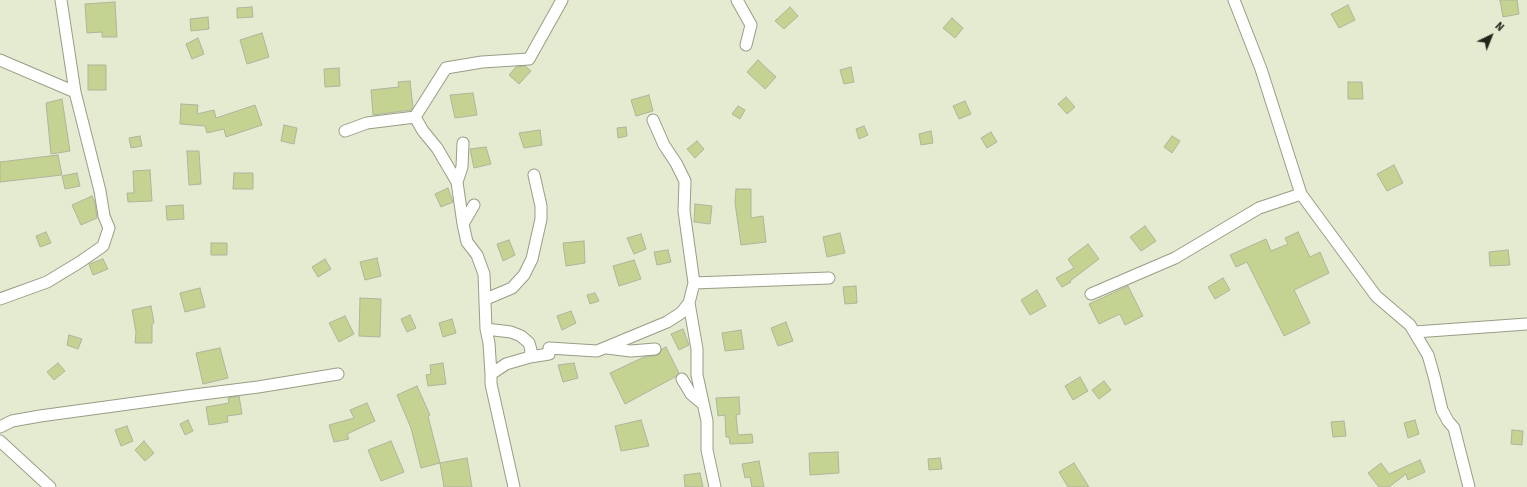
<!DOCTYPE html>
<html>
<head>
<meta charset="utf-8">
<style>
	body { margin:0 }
	#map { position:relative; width:1527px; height:487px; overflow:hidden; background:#e4ebd0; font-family:"Source Sans 3",sans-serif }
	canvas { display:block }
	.north { position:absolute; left:1471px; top:16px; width:40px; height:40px; -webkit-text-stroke:3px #e4ebd0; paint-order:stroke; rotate:43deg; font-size:11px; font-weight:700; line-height:16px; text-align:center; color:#22251b }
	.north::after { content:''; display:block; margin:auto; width:14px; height:18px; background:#22251b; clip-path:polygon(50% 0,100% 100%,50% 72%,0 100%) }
</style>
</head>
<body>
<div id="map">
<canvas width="1527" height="487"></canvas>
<div class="north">N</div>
</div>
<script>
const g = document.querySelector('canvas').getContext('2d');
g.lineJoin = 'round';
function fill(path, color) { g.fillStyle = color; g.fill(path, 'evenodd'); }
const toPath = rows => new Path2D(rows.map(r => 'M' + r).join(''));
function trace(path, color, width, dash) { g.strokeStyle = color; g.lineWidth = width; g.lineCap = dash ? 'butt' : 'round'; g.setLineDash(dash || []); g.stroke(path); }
const building = toPath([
	[1500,0,1517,0,1519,14,1503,17,1500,0],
	[115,2,117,37,102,37,102,32,87,33,85,4,115,2],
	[1348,5,1355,20,1339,28,1331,14,1348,5],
	[252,7,253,17,237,18,237,8,252,7],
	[790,7,798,16,784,29,775,21,790,7],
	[208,17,209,29,191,31,190,19,208,17],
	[952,18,963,28,955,38,943,28,952,18],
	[262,33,269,57,247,64,240,40,262,33],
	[198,38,204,54,192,59,186,44,198,38],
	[758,60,776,77,765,89,747,72,758,60],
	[88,65,106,65,106,90,88,90,88,65],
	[525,66,531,71,519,84,509,75,516,67,525,66],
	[851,67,854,82,844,84,840,70,851,67],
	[339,68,340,86,325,87,324,69,339,68],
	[410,81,413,107,411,110,373,115,371,90,399,87,398,82,410,81],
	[1348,82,1362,82,1363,99,1348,99,1348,82],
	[473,93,477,115,455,118,450,95,473,93],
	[649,95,653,111,636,116,631,100,649,95],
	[1066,97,1075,107,1067,114,1058,104,1066,97],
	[62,99,70,151,51,154,46,103,62,99],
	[965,101,971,114,959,119,953,106,965,101],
	[181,104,198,105,197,114,214,110,216,118,255,105,262,125,226,137,224,129,207,133,205,126,180,124,181,104],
	[738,106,745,110,740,119,732,114,738,106],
	[284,125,297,128,294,144,281,141,284,125],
	[864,126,868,135,859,139,856,129,864,126],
	[626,127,627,136,618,138,617,128,626,127],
	[540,130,542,145,524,148,519,133,540,130],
	[931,131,933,143,921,145,919,134,931,131],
	[991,132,997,142,987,148,981,138,991,132],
	[140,136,142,146,131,148,129,138,140,136],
	[1172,136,1180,141,1172,153,1164,147,1172,136],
	[697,141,704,149,695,158,687,149,697,141],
	[486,147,491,164,474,168,470,149,486,147],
	[187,151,199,151,201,184,189,185,187,151],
	[58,155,62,175,0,182,0,162,58,155],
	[1394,165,1403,183,1387,191,1377,174,1394,165],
	[150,170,152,201,128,202,127,193,134,193,133,171,150,170],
	[77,173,80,186,65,189,62,176,77,173],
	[234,173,253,173,253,189,233,189,234,173],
	[448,188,453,202,441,207,435,194,448,188],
	[736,189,751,189,751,218,763,216,766,242,741,245,735,203,736,189],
	[92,196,95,203,97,218,81,225,72,205,92,196],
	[695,204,712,206,710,224,694,222,695,204],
	[183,205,184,219,167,220,166,206,183,205],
	[1145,226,1156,241,1141,251,1130,237,1145,226],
	[46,232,51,243,40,247,36,236,46,232],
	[1298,232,1310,257,1320,252,1329,273,1294,290,1310,323,1284,336,1247,262,1236,267,1230,255,1266,239,1271,251,1288,244,1285,238,1298,232],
	[840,233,845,253,827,257,823,237,840,233],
	[641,234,646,249,634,254,627,238,641,234],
	[509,240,515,255,503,261,497,244,509,240],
	[584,241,585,263,566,266,563,243,584,241],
	[211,243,227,243,227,255,211,255,211,243],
	[1088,244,1099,259,1070,281,1071,282,1062,287,1056,278,1074,268,1068,259,1088,244],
	[668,250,671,262,657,265,654,252,668,250],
	[1508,250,1510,265,1490,266,1489,252,1508,250],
	[377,258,381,276,365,280,360,262,377,258],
	[103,259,108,269,93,275,89,264,103,259],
	[325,259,331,269,318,277,312,267,325,259],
	[634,260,641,279,619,286,613,266,634,260],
	[1223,278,1230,290,1215,299,1208,287,1223,278],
	[856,286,857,303,845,304,843,287,856,286],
	[1128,286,1143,316,1125,325,1120,314,1099,324,1089,304,1128,286],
	[200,288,205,307,185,312,180,293,200,288],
	[1037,290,1046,306,1030,315,1021,300,1037,290],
	[595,293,599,301,590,304,587,295,595,293],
	[360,298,381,299,380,337,359,336,360,298],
	[151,306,154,323,152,324,152,343,135,343,136,332,132,310,151,306],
	[571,311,576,323,562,330,557,316,571,311],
	[410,315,416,328,407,332,401,319,410,315],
	[345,316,354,334,339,342,329,323,345,316],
	[452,319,456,333,443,337,439,323,452,319],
	[786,322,793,341,778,346,771,328,786,322],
	[683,329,689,345,679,350,671,334,683,329],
	[741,330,744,349,725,351,722,333,741,330],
	[69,335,82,339,78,349,67,345,69,335],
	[666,347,679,373,675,377,625,404,610,373,644,357,659,355,662,349,666,347],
	[220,348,228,378,203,384,196,353,220,348],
	[58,363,65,371,54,380,47,372,58,363],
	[443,363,446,384,428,386,426,375,431,374,430,365,443,363],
	[574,363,578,378,563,382,558,365,574,363],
	[1080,377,1088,391,1073,400,1065,386,1080,377],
	[1104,381,1111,390,1099,399,1092,390,1104,381],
	[417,386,430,415,428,416,440,463,421,468,411,428,397,395,417,386],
	[239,396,242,414,227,416,228,422,209,425,206,407,229,403,228,398,239,396],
	[739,397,740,414,736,415,738,435,752,434,753,443,730,444,729,437,726,437,725,415,718,416,716,398,739,397],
	[367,403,375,421,347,434,349,439,334,442,329,425,354,418,350,410,367,403],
	[188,420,193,431,185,435,180,424,188,420],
	[641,420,649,446,621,451,615,426,641,420],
	[1415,420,1419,434,1408,438,1404,423,1415,420],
	[1344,421,1346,436,1333,437,1331,422,1344,421],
	[127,426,133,441,121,446,115,430,127,426],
	[1512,430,1523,431,1522,445,1511,444,1512,430],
	[144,441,154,453,145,461,135,450,144,441],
	[391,441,404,472,381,481,368,450,391,441],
	[838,452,839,473,810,475,809,453,838,452],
	[467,458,472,487,444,487,440,463,467,458],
	[940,458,942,469,929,470,928,459,940,458],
	[1420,460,1425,472,1408,480,1406,474,1389,487,1379,487,1368,473,1381,463,1389,474,1420,460],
	[759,461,764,487,752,487,750,477,745,478,742,464,759,461],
	[1074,463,1089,487,1068,487,1059,472,1074,463],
	[700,473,703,487,685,487,684,475,700,473]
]);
const street = toPath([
	[737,0,751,25,746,45],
	[1234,0,1261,69,1301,194,1376,296,1410,325,1428,355,1434,376,1442,410,1448,421,1454,428,1469,487],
	[0,60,75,92],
	[345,131,367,123,415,117],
	[463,143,462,167,457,182,463,224],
	[457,182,437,148,423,131,415,117,446,68,482,62,529,59,562,0],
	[474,205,463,224,467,242,477,255,484,274,486,329],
	[694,283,829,278],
	[1091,294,1175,258,1259,208,1301,194],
	[0,299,47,282,80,262,103,246,109,228,104,216,100,191,75,92,61,0],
	[486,299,512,288,524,275,532,259,541,219,541,206,534,175],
	[689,303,697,349,697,375,707,421,707,450,715,487],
	[1415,332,1527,324],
	[607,348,631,351,655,349],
	[530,357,549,354,549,348,597,351,667,322,681,313,689,303,694,283,684,211,685,181,676,163,664,145,653,120],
	[491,374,506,364,530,357,531,350,529,343,521,336,511,332,486,329,489,343,491,374,491,384,514,487],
	[682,379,691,394,703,404],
	[0,427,12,421,40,416,194,395,258,387,338,374],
	[0,441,50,487]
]);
fill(building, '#c4d292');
trace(building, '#aeb59c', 1);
trace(street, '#989e85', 13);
trace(street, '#fff', 11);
</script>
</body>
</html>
